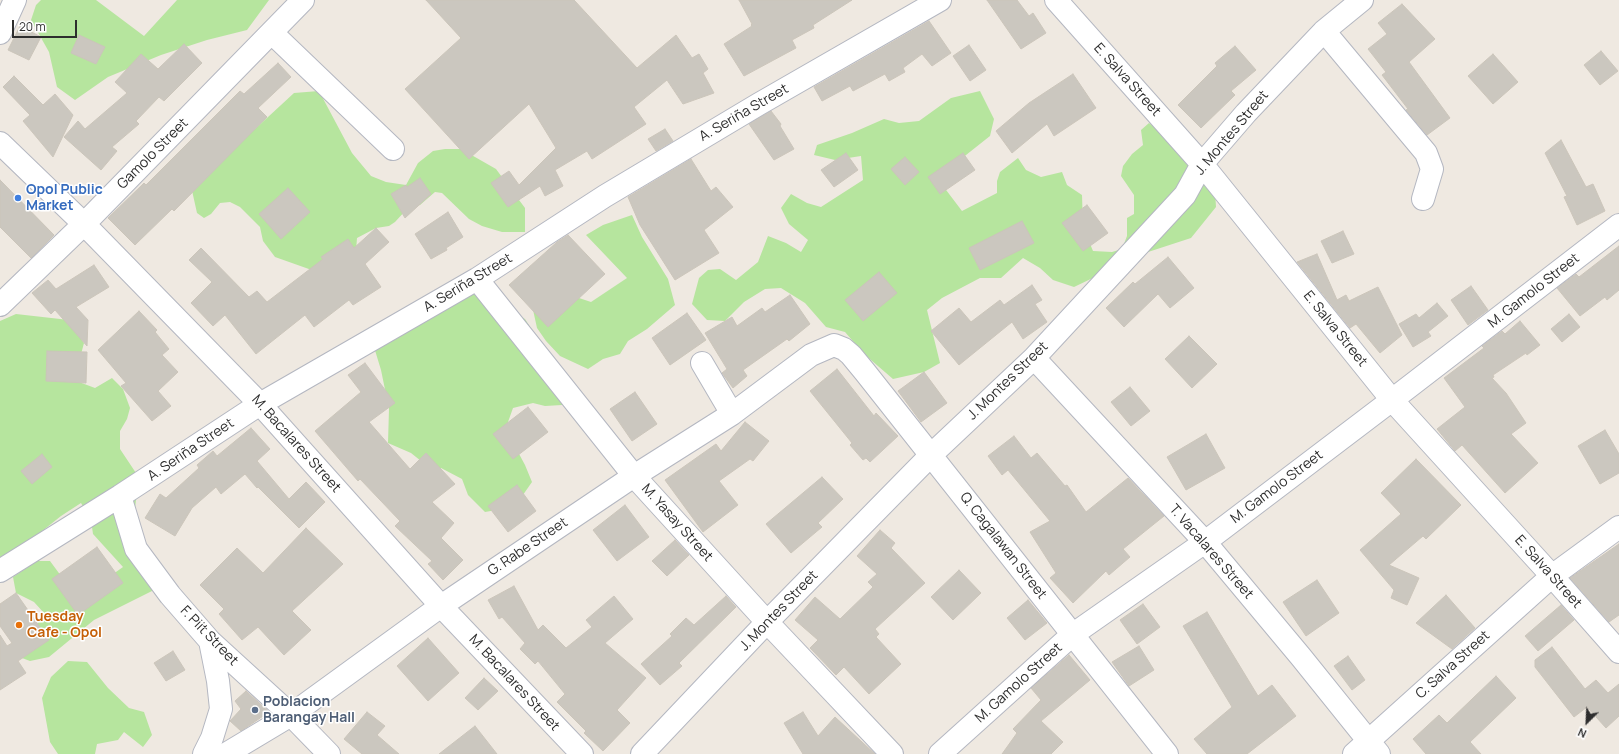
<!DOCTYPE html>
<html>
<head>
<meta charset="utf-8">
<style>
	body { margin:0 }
	#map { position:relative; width:1619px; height:754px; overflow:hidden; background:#efe9e1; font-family:Manrope,sans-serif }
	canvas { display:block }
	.north { position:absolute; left:1567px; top:702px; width:40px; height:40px; -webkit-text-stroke:3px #fff; paint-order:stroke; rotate:204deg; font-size:11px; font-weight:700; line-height:16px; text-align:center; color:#2e2e2e }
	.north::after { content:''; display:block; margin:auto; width:14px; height:18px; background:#2e2e2e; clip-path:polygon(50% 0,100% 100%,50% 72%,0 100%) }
	.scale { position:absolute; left:12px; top:20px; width:65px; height:18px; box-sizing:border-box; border:2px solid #2e2e2e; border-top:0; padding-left:5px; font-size:12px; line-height:14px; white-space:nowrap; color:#2e2e2e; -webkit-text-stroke:3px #fff; paint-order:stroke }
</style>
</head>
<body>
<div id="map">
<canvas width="1619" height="754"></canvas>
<div class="north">N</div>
<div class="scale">20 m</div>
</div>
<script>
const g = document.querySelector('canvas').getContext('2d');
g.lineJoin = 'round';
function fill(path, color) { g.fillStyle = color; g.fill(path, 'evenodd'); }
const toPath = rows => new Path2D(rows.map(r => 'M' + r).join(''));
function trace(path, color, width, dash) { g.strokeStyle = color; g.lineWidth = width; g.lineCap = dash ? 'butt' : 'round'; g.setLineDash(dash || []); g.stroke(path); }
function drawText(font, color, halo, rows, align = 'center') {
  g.font = font + ' Manrope,sans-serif'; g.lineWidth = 3; g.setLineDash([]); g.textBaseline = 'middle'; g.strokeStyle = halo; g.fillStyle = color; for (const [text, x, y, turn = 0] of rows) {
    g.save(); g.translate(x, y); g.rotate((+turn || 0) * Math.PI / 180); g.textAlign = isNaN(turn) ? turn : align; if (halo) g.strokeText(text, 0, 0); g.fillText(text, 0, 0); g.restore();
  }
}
const green = toPath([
	[41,0,96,0,144,36,177,0,269,0,247,30,207,40,161,55,108,77,75,100,57,87,49,52,31,20,36,5],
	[319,91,352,153,371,176,386,182,406,185,418,163,433,151,445,149,461,149,496,169,525,208,525,232,502,232,482,226,469,219,442,193,435,192,420,205,407,209,395,222,389,226,376,228,357,238,356,251,323,274,275,257,263,241,260,227,240,207,230,202,220,203,211,214,204,218,197,213,191,186,209,150,255,129,294,93],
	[980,91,994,119,990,136,937,178,962,211,997,193,997,181,1000,172,1018,158,1026,170,1041,177,1062,172,1067,185,1082,195,1083,227,1093,251,1112,252,1122,249,1127,236,1127,218,1134,214,1134,195,1121,176,1123,166,1132,154,1143,145,1141,130,1149,123,1176,144,1215,191,1216,207,1191,238,1145,253,1074,287,1053,280,1040,268,1023,258,1001,278,980,278,942,298,927,310,940,363,924,372,893,379,864,354,845,332,826,327,805,303,781,288,765,289,744,302,725,321,707,320,692,304,699,278,708,270,720,269,736,280,758,262,768,236,786,243,801,252,808,240,789,224,781,208,791,194,807,203,821,207,863,180,861,156,835,160,814,155,817,145,852,133,884,119,899,123,919,121,951,98],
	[632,215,642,237,668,279,675,305,647,329,628,341,620,354,603,359,588,369,560,356,546,341,537,328,530,296,567,299,579,298,591,302,627,278,586,235,603,225],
	[479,290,525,319,537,338,570,384,562,405,545,406,533,403,513,408,508,422,511,439,525,465,532,482,518,502,502,509,485,512,468,495,462,479,441,468,431,469,411,453,388,443,389,409,381,370,374,347],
	[16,314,69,320,84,343,80,358,79,382,95,388,112,378,123,389,130,408,127,419,120,431,120,449,142,482,136,500,134,517,156,589,94,620,49,657,30,661,22,658,28,634,38,623,44,613,34,602,16,593,13,577,37,561,50,561,78,599,123,567,93,534,91,520,81,503,61,516,41,532,0,558,0,321],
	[68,661,87,662,108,688,129,708,144,712,152,735,143,747,124,732,118,740,97,744,95,754,58,754,50,742,42,698,51,677]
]);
const building = toPath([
	[426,0,574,0,637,68,676,35,692,58,699,54,708,69,703,73,714,93,683,104,667,80,634,107,646,124,592,159,587,151,555,170,563,186,545,196,540,186,508,207,491,183,509,171,519,185,556,148,529,104,469,159,405,89,461,38,426,0],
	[739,0,852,0,813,25,814,28,792,40,796,48,744,76,724,44,752,26,751,25,752,24,739,0],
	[987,0,1017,0,1029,16,1033,13,1046,33,1021,49,987,0],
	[1402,4,1435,39,1409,62,1450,118,1427,135,1406,110,1408,109,1382,75,1386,72,1368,49,1387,34,1378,23,1402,4],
	[929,21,951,53,932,66,922,54,903,68,905,72,889,81,885,74,853,91,850,86,822,101,814,87,929,21],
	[20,26,41,37,29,60,8,50,20,26],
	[79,35,105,47,96,64,71,53,79,35],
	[184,44,202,63,164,101,159,97,136,121,139,124,112,147,117,151,101,170,64,137,78,121,85,129,127,93,115,82,141,54,158,69,184,44],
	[969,45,986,70,970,81,953,56,969,45],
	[1235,46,1256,70,1231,91,1235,95,1201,128,1178,105,1217,66,1215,63,1235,46],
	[1601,51,1618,71,1600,85,1584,65,1601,51],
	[1493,54,1518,82,1493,104,1468,76,1493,54],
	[278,63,291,77,258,108,267,117,174,211,172,209,135,245,108,218,144,183,146,185,240,91,244,94,278,63],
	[1073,74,1096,108,1054,136,1047,124,1012,153,996,131,1029,103,1073,74],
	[14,76,43,105,55,94,73,115,53,157,23,121,30,115,3,87,14,76],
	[771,111,781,124,780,126,794,149,774,160,749,124,771,111],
	[665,129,673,141,656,151,648,139,665,129],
	[1561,140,1586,187,1593,184,1605,211,1577,225,1564,197,1567,196,1545,153,1561,140],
	[846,153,858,170,834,187,821,170,846,153],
	[963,153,975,170,940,194,928,177,963,153],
	[905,157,919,172,905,185,891,169,905,157],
	[691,159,711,191,716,187,733,207,704,230,719,253,675,280,640,225,628,197,691,159],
	[420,178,431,194,405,218,391,194,406,185,407,187,420,178],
	[0,180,54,235,31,258,0,227,0,180],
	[288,188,310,212,281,239,259,214,288,188],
	[1087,205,1108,233,1083,251,1062,223,1087,205],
	[448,212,463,237,446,248,447,250,431,259,415,234,448,212],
	[1022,221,1034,243,980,270,969,248,1022,221],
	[376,228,389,242,365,264,381,287,353,305,349,300,314,327,305,315,256,354,225,315,213,326,191,303,212,282,189,260,201,248,249,297,257,291,267,302,323,259,321,257,348,239,354,248,376,228],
	[1343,231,1354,254,1332,263,1321,241,1343,231],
	[568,235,605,274,548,327,509,285,557,242,568,235],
	[1619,246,1619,290,1607,300,1605,297,1580,316,1557,288,1576,274,1579,277,1619,246],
	[1317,254,1337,300,1346,295,1349,301,1378,287,1402,335,1380,353,1356,324,1350,328,1297,262,1317,254],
	[1168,257,1194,288,1170,308,1158,294,1124,327,1106,308,1133,282,1135,284,1168,257],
	[94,265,109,287,76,307,88,320,87,346,55,310,51,314,32,293,48,280,56,289,94,265],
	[879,272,897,293,863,321,845,300,879,272],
	[1032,285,1042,300,1035,304,1047,322,1023,339,1012,322,959,365,931,331,959,308,971,322,1000,300,1004,305,1032,285],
	[1471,286,1488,310,1468,325,1451,300,1471,286],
	[790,295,810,324,789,341,787,339,743,370,747,376,733,388,722,373,727,369,705,333,732,317,737,326,762,308,765,312,790,295],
	[1437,303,1448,316,1428,332,1431,336,1413,347,1399,324,1416,314,1419,318,1437,303],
	[139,311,157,330,155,332,169,349,162,355,178,372,158,391,171,406,152,421,121,386,126,383,98,350,139,311],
	[687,313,706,340,670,365,652,338,687,313],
	[1569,314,1580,327,1562,342,1551,329,1569,314],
	[1520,321,1540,345,1527,355,1526,353,1493,375,1494,377,1492,378,1506,393,1526,423,1511,434,1538,463,1505,493,1462,445,1455,451,1437,429,1465,407,1444,378,1484,348,1482,346,1502,331,1505,334,1520,321],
	[1189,336,1217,364,1192,388,1165,359,1189,336],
	[47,351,87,352,86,383,46,381,47,351],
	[365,363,395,403,369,422,410,469,426,453,455,484,432,502,454,523,441,538,463,560,443,580,428,564,432,561,395,526,400,521,360,479,358,481,315,431,361,392,348,375,365,363],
	[837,369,874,416,876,413,898,436,870,462,866,458,863,460,850,445,852,443,810,391,837,369],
	[924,372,947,403,921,422,898,391,924,372],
	[1130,387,1150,411,1131,426,1111,402,1130,387],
	[635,392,657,424,632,441,610,409,635,392],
	[528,407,548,432,513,459,493,434,528,407],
	[745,422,769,441,753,461,750,459,719,481,738,505,703,532,665,480,716,444,721,451,745,422],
	[251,428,270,449,257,461,289,499,306,482,325,502,299,528,258,487,257,488,245,474,221,494,216,487,192,508,175,536,145,518,160,494,166,498,199,468,197,465,213,451,217,456,251,428],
	[1605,430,1619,454,1619,473,1600,484,1578,446,1605,430],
	[1206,434,1225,468,1186,490,1167,457,1206,434],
	[1014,436,1031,458,1037,453,1065,486,1067,485,1086,512,1128,478,1164,516,1123,549,1130,557,1109,575,1106,571,1073,603,1050,578,1056,573,1030,532,1050,521,1008,470,1002,475,988,456,1014,436],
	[42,454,52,467,32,484,21,471,42,454],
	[1416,459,1461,505,1426,539,1423,536,1389,565,1419,578,1407,605,1391,598,1394,590,1360,550,1401,514,1381,493,1416,459],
	[822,477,843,499,818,523,822,527,791,553,766,524,822,477],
	[517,485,536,511,508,532,488,506,517,485],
	[625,505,649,537,617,561,593,530,625,505],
	[306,528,343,564,292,611,311,630,284,655,258,627,242,640,219,614,224,609,200,585,237,548,263,573,306,528],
	[880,530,895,543,891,548,925,583,875,629,879,634,876,637,901,664,869,694,844,667,836,675,810,648,818,640,795,620,815,597,840,619,873,587,868,582,877,574,857,556,880,530],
	[675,540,689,555,667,576,652,561,675,540],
	[1619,544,1619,615,1609,622,1570,578,1619,544],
	[97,547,123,583,78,615,52,579,97,547],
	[959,570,981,593,953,620,931,597,959,570],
	[1317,580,1339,613,1306,636,1283,602,1317,580],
	[514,586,538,630,543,625,566,648,592,627,586,620,614,596,633,619,605,643,646,678,617,710,630,723,603,751,584,733,586,731,557,702,565,694,538,661,535,664,520,649,525,643,502,617,499,619,488,600,514,586],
	[16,593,49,640,18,661,26,673,0,690,0,635,7,646,12,643,0,626,0,604,16,593],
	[1446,595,1475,628,1452,649,1416,623,1446,595],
	[726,596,736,607,679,663,682,666,660,685,641,664,672,636,670,634,686,618,694,625,726,596],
	[1028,600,1047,623,1025,640,1007,618,1028,600],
	[1143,604,1160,627,1137,644,1120,620,1143,604],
	[1561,605,1574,620,1538,651,1525,636,1561,605],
	[1207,612,1258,696,1272,685,1296,716,1247,754,1207,754,1194,739,1232,707,1183,626,1207,612],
	[428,638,459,673,428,701,397,666,428,638],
	[1139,646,1154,670,1129,686,1112,662,1139,646],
	[1552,647,1585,689,1596,680,1608,693,1619,684,1619,716,1606,728,1587,707,1574,717,1535,667,1535,660,1552,647],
	[173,651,185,670,166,681,154,663,173,651],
	[1069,655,1090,680,1041,721,1063,742,1051,754,1002,754,1017,733,1013,729,1041,700,1031,688,1069,655],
	[1348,656,1365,680,1352,690,1334,666,1348,656],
	[1496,676,1516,698,1470,742,1481,754,1426,754,1413,739,1439,715,1447,723,1496,676],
	[484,678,498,691,478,710,465,698,484,678],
	[246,691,269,712,241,731,230,721,241,709,235,701,246,691],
	[367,712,385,726,377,735,399,754,362,754,344,739,367,712],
	[803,712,818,736,835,717,875,754,803,754,784,723,803,712],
	[475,726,497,754,439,754,475,726]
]);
const minor = toPath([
	[1056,0,1202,164,1392,400,1552,576,1619,652],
	[1324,31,1426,153,1432,169,1423,199],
	[0,33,15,0],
	[272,33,393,149],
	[0,143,84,224,260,404,441,606,582,754],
	[477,279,634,476,767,622,892,754],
	[0,305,84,224,303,0],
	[1034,358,1205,542,1301,657,1379,754],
	[702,363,732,414],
	[120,496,136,549,170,595,210,641,291,715,329,754],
	[0,571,120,496,260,404,477,279,605,196,759,104,940,0],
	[204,754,212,738,221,709,218,681,210,641],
	[226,754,291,715,441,606,634,476,732,414,811,355,834,345,844,349,851,355,865,372,1167,754],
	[642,754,767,622,931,455,1034,358,1185,195,1202,164,1246,113,1324,31,1362,0],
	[940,754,1072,635,1205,542,1392,400,1619,225],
	[1354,754,1552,576,1619,527]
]);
const markers = [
	[18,198,4,"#3f7fe0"],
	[19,625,4,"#e8710a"],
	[255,710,4,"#5c6f8a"]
];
const streetNames = [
	["E. Salva Street",1127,80,48],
	["A. Seriña Street",744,113,-30],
	["J. Montes Street",1232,133,-50],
	["Gamolo Street",153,154,-45],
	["A. Seriña Street",468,283,-31],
	["M. Gamolo Street",1534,291,-38],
	["E. Salva Street",1335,329,51],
	["J. Montes Street",1008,381,-44],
	["M. Bacalares Street",296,444,48],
	["A. Seriña Street",191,450,-34],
	["M. Gamolo Street",1277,487,-37],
	["M. Yasay Street",677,523,48],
	["Q. Cagalawan Street",1003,546,52],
	["G. Rabe Street",528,547,-34],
	["T. Vacalares Street",1211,552,49],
	["E. Salva Street",1548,572,48],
	["J. Montes Street",779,611,-46],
	["F. Piit Street",209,636,46],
	["C. Salva Street",1453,665,-42],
	["M. Bacalares Street",514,683,47],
	["M. Gamolo Street",1019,683,-42]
];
const shopNames = [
	["Opol Public",26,190],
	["Market",26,206]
];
const foodNames = [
	["Tuesday",27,617],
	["Cafe - Opol",27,633]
];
const serviceNames = [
	["Poblacion",263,702],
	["Barangay Hall",263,718]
];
fill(green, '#b6e59e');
fill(building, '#cbc7bf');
trace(building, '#cbc5ba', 1);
trace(minor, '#b4b7c1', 24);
trace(minor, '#fff', 22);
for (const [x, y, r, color] of markers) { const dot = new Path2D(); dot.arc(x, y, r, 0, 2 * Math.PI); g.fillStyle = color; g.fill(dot); trace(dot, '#fff', 1.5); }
drawText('14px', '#2e2e2e', '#fff', streetNames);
drawText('bold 14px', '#366cbe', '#fff', shopNames, 'left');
drawText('bold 14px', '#c56008', '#fff', foodNames, 'left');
drawText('bold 14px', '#4e5e75', '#fff', serviceNames, 'left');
</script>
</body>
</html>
